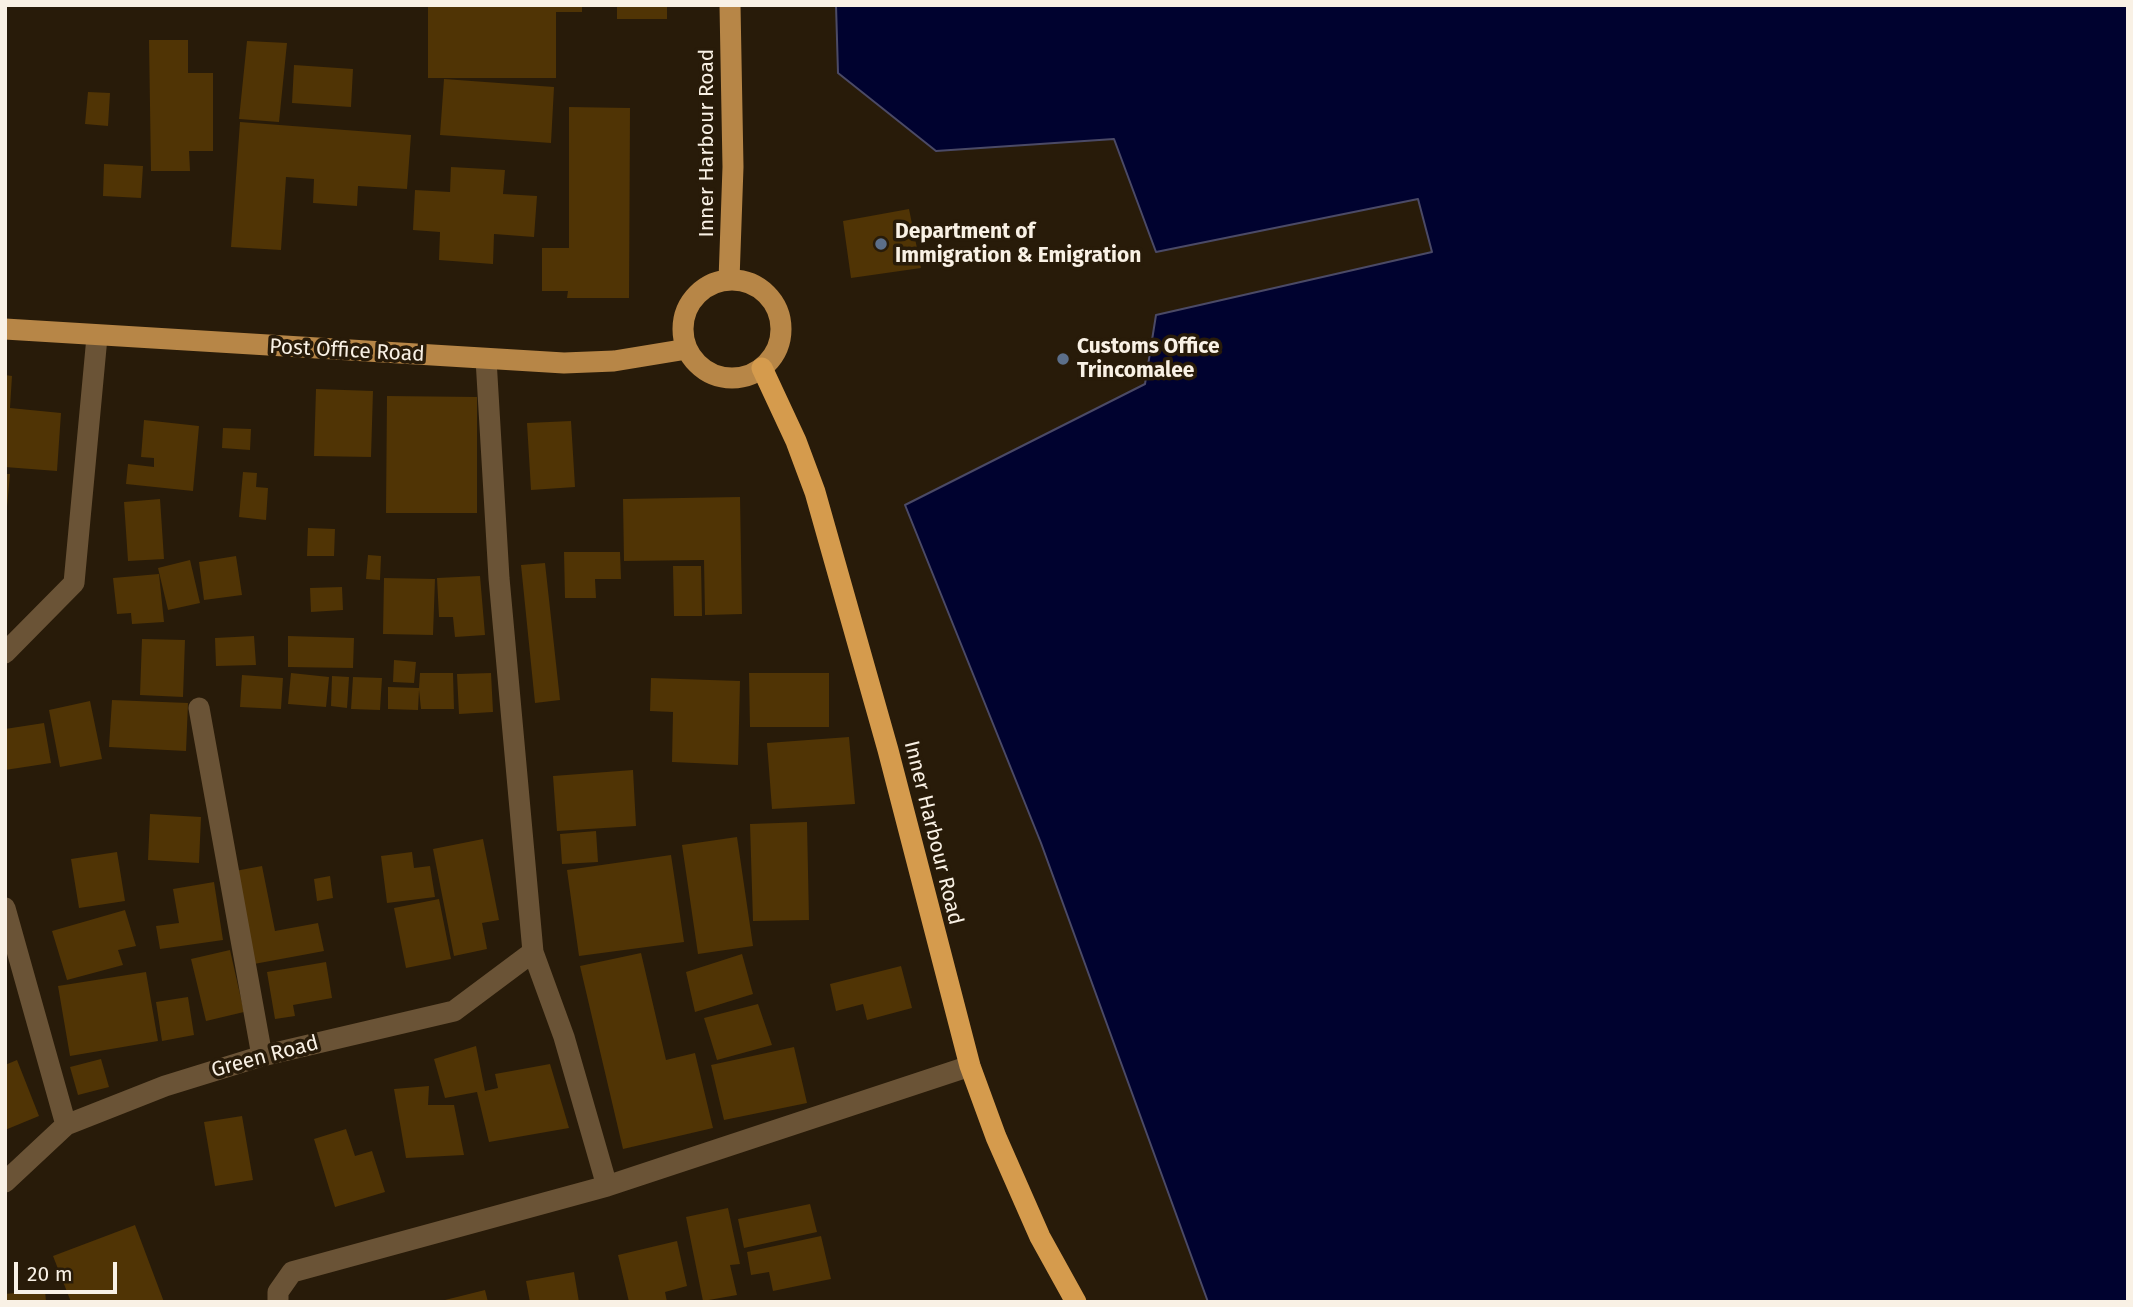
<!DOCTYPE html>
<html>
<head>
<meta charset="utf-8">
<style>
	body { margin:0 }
	#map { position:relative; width:2133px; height:1307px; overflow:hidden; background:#281b09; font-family:"Fira Sans",sans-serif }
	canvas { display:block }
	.frame { position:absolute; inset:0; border:7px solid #f9f1e5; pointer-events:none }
	.scale { position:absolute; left:14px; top:1262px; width:103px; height:32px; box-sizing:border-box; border:4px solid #f9f1e5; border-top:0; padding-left:9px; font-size:21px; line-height:24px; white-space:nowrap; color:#f9f1e5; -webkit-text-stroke:5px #281b09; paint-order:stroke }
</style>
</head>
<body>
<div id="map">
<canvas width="2133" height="1307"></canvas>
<div class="frame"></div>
<div class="scale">20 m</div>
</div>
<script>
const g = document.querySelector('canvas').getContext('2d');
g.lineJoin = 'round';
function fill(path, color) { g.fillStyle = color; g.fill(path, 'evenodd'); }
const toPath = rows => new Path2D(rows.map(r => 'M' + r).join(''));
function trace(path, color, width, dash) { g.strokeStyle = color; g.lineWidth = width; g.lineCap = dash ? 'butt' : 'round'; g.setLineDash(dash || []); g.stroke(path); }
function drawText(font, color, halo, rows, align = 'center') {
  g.font = font + ' "Fira Sans",sans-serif'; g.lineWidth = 7; g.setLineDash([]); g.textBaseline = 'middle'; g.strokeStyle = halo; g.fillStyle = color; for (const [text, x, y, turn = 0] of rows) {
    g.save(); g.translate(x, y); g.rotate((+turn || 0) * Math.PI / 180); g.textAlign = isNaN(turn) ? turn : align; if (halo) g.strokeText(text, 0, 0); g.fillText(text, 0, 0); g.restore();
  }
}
const water = toPath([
	[836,5,2128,5,2128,1302,1208,1302,1041,843,905,505,1145,384,1156,315,1432,252,1418,199,1156,252,1114,139,936,151,838,73,836,5]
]);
const building = toPath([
	[428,5,582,5,582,12,556,12,556,78,428,78],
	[617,5,667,5,667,19,617,19],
	[149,40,188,40,188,73,213,73,213,151,189,151,190,171,151,171],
	[247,41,287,43,279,122,239,119],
	[294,65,353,69,351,107,292,103],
	[444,79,554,87,551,143,440,135],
	[88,92,110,93,108,126,85,124],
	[569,107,630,108,629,298,567,298,568,291,542,291,542,248,569,248],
	[240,122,411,135,407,189,358,186,357,206,313,203,314,179,286,177,281,250,231,247],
	[104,164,143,166,141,198,103,196],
	[451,167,505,170,503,194,537,196,534,237,494,234,493,264,439,260,440,232,413,230,415,190,450,192],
	[909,209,921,268,851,278,843,221],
	[5,375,12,376,10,408,61,413,57,471,5,467],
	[316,389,373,391,371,457,314,456],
	[387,396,477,397,477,513,386,513],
	[144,420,199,426,193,491,126,484,128,464,154,467,154,458,141,457],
	[571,421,575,487,531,490,527,423],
	[223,428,251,429,250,450,222,448],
	[243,472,257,473,256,487,268,488,266,520,239,517],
	[5,474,10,474,7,507,5,507],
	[740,497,742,614,705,615,704,560,624,561,623,499],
	[160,499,164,559,128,561,124,502],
	[308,528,335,529,334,556,307,556],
	[564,552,620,552,621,579,595,579,596,598,565,598],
	[368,555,381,556,380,580,366,579],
	[236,556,242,595,204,600,199,562],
	[190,560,200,603,168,610,158,568],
	[545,563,560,700,535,703,521,565],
	[673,566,701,566,702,616,674,616],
	[159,574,164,622,132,624,131,613,117,614,113,578],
	[480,576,485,635,455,637,453,617,439,617,437,578],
	[384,578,435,579,433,635,383,634],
	[342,587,343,610,311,612,310,588],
	[254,636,256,665,216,666,215,638],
	[288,636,354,638,353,668,288,667],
	[142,639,185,640,183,697,140,695],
	[394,660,416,662,414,683,393,682],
	[291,673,329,677,326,707,288,704],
	[420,673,453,673,454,709,421,709,419,690,418,710,388,709,388,687,419,688],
	[491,673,493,712,459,714,457,674],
	[749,673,829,673,829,727,750,727],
	[242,675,283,678,281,709,240,707],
	[332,676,349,677,347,708,331,706],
	[353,677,382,678,380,710,351,709],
	[651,678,740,681,738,765,672,762,673,712,650,711],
	[112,700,188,703,186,751,109,747],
	[90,701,102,759,60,767,49,710],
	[44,723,51,763,5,770,5,729],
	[849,737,855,804,772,809,767,743],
	[633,770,636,826,557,831,553,776],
	[150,814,201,817,199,863,148,860],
	[807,822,809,920,753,921,750,824],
	[596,831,598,862,562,864,560,834],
	[737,837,753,946,698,954,682,845],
	[483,839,499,920,482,923,487,949,454,956,433,849],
	[117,852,125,901,79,908,71,859],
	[412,852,414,868,430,866,435,897,387,903,381,856],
	[671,855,684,942,579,956,567,870],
	[262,866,275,931,318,923,324,951,254,964,235,871],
	[330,876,333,898,317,901,314,879],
	[214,882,223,940,160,949,156,926,179,923,173,889],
	[439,899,451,959,406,968,394,908],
	[125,910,136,946,118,950,123,965,67,980,52,931],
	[230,950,244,1012,206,1021,191,959],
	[641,953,666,1060,695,1053,713,1128,623,1149,580,966],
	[742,954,753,994,695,1012,686,972],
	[326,962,332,998,293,1005,295,1016,275,1019,267,972],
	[901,966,912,1008,867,1020,863,1004,836,1011,830,984],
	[146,972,158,1041,70,1056,58,986],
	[188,997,194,1035,162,1041,156,1002],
	[758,1004,772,1045,717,1060,704,1018],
	[476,1046,485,1091,498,1088,495,1074,550,1064,569,1128,489,1142,477,1092,445,1098,434,1059],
	[794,1047,807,1103,724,1120,711,1065],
	[101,1059,109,1087,78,1095,70,1067],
	[17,1060,39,1116,5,1130,5,1065],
	[429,1086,428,1105,454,1105,464,1155,406,1158,394,1089],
	[242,1116,253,1180,215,1186,204,1122],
	[346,1129,355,1156,372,1151,385,1192,335,1207,314,1139],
	[810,1204,817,1232,744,1248,738,1219],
	[728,1208,740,1264,730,1265,737,1295,703,1301,686,1217],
	[135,1225,164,1302,71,1302,53,1256],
	[821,1236,831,1279,773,1291,769,1272,751,1275,747,1252],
	[677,1241,687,1286,665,1292,667,1302,629,1302,618,1255],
	[574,1272,579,1302,530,1302,526,1281],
	[45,1290,46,1302,5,1302,5,1294],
	[485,1290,488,1302,441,1302,441,1301]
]);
const minor = toPath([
	[486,359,499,578,533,952,564,1037,607,1186],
	[5,653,74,583,97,337],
	[199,708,262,1056],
	[5,908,66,1125],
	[5,1182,66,1125,165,1086,262,1056,454,1011,533,952],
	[278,1302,278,1292,292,1272,607,1186,970,1066]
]);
const major = toPath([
	[729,280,733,167,730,5],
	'683 329a49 49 0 1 1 98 0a49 49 0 1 1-98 0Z',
	[5,329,564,363,614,361,687,349]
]);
const highway = toPath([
	[762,368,796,441,815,492,888,750,970,1066,996,1137,1040,1237,1076,1302]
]);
const markers = [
	[881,244,7,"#5c6f8a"],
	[1063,359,7,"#5c6f8a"]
];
const streetNames = [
	["Inner Harbour Road",707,143,-90],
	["Post Office Road",347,351,3],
	["Inner Harbour Road",933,833,76],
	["Green Road",265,1057,-15]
];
const poiNames = [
	["Department of",895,232],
	["Immigration & Emigration",895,256],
	["Customs Office",1077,347],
	["Trincomalee",1077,371]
];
fill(water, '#00022f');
trace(water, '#4b4a66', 2);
fill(building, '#503405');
trace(minor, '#6a5336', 21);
trace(major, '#b78647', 21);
trace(highway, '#d59b4d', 21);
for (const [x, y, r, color] of markers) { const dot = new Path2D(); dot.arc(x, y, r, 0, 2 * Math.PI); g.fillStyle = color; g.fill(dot); trace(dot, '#281b09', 2.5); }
drawText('21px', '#f9f1e5', '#281b09', streetNames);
drawText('bold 21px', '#f9f1e5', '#281b09', poiNames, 'left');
</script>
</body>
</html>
